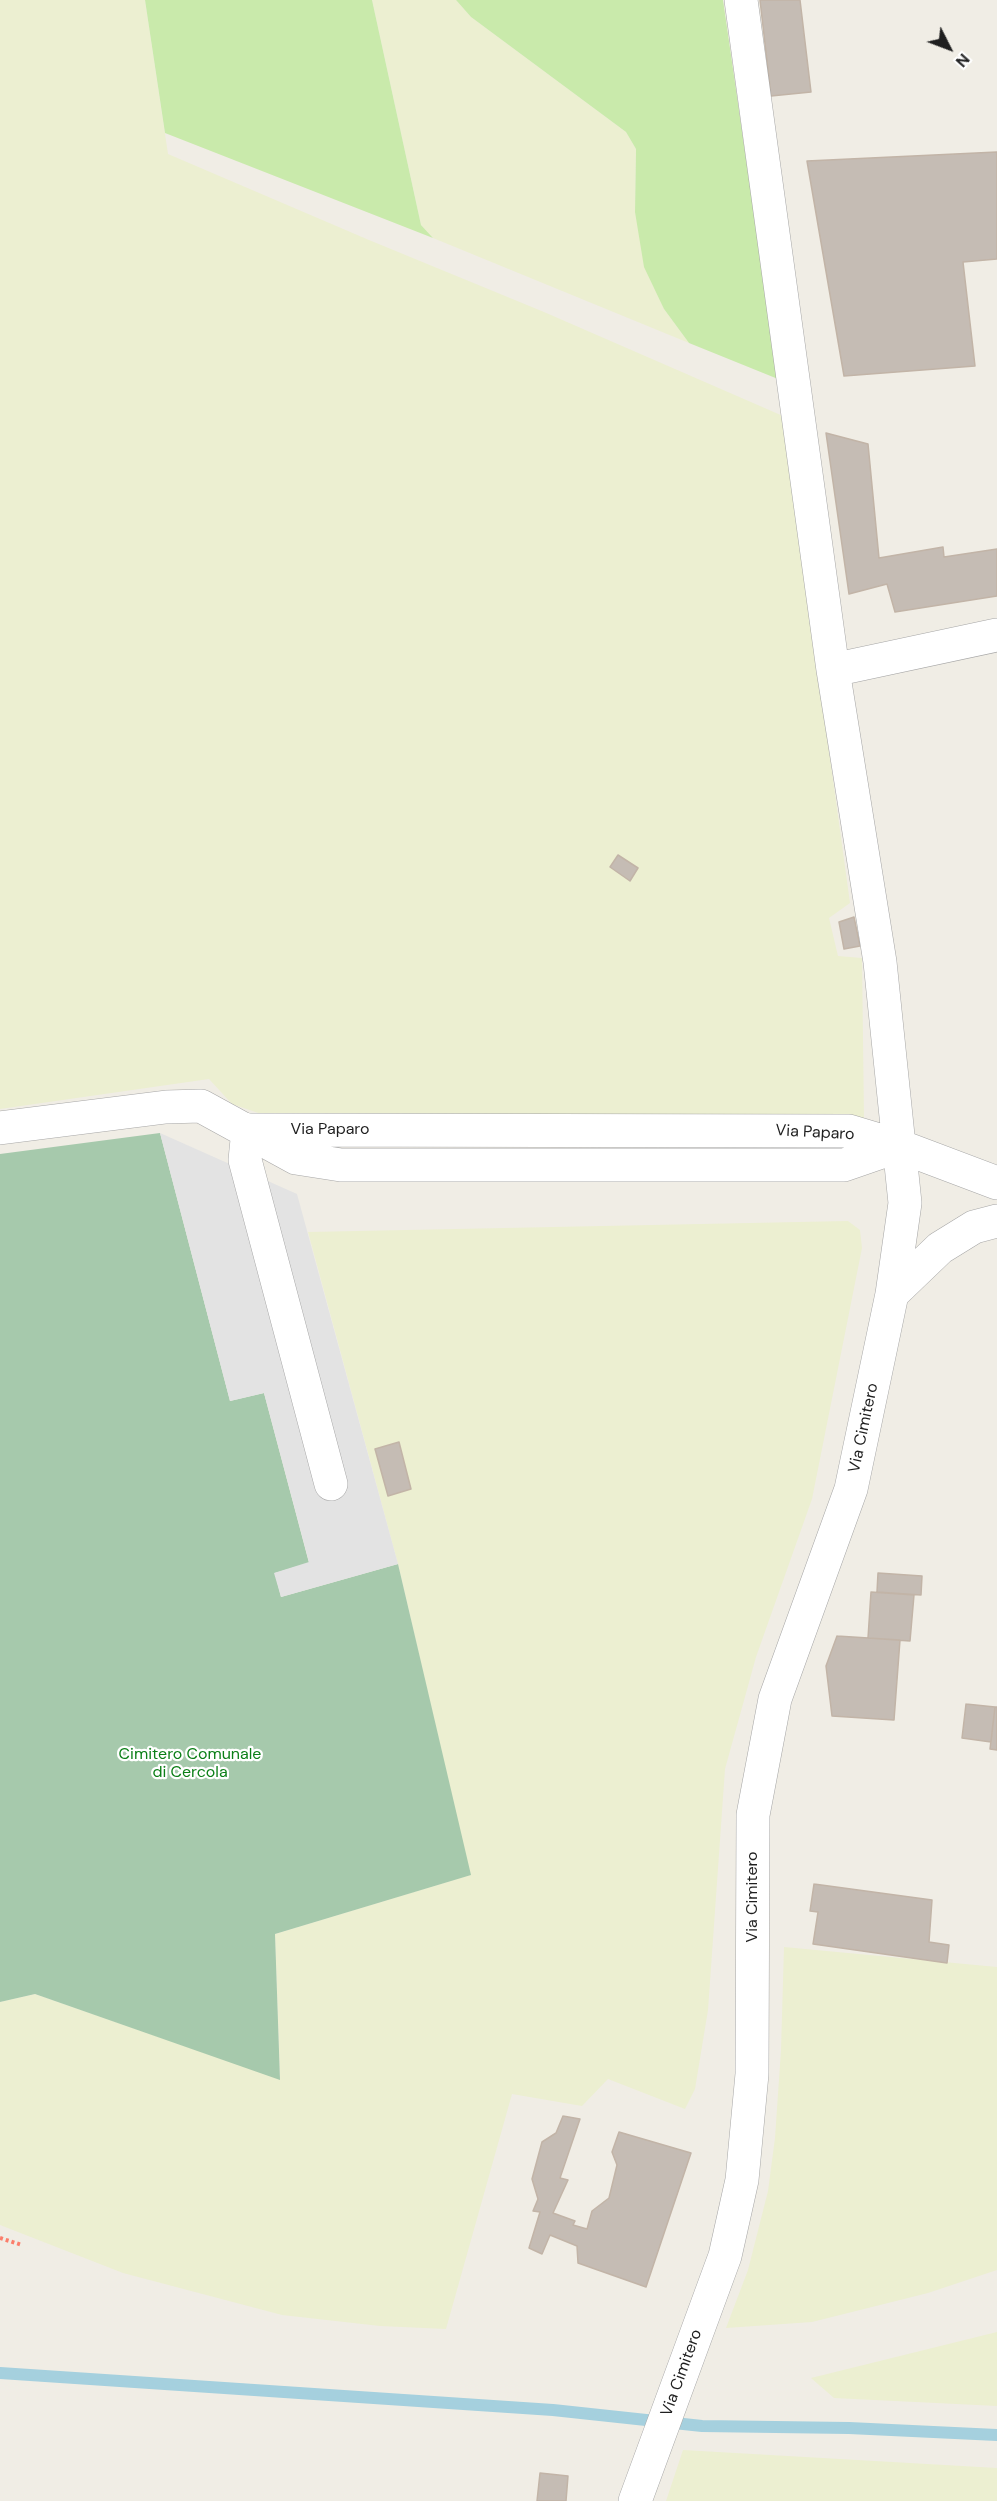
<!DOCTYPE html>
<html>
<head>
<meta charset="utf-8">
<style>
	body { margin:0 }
	#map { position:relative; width:997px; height:2501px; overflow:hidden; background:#f0ede5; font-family:"DM Sans",sans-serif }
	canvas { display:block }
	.north { position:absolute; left:919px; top:18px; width:60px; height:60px; -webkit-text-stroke:4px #fff; paint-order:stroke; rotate:132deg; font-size:16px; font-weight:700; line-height:24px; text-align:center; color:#1f1f1f }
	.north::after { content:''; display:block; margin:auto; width:21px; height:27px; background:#1f1f1f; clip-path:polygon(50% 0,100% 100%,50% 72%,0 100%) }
</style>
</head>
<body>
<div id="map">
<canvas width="997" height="2501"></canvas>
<div class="north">N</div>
</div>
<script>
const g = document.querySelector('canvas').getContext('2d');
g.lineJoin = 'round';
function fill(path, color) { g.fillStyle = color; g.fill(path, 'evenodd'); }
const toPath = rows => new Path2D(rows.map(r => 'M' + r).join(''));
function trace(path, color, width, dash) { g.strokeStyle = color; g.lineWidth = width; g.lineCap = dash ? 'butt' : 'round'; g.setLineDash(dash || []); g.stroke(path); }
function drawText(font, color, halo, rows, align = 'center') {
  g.font = font + ' "DM Sans",sans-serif'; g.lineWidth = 4.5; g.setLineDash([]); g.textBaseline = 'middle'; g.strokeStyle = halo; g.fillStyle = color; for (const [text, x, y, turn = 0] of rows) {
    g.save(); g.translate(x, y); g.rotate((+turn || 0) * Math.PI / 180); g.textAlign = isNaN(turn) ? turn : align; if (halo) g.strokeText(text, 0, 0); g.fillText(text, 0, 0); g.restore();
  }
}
const farmland = toPath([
	[0,0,145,0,168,154,369,240,544,312,783,416,850,903,829,918,838,956,862,958,864,1119,276,1119,232,1104,209,1079,0,1109],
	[372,0,456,0,471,17,626,132,636,149,635,212,664,309,689,343,433,238,421,225],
	[848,1221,860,1230,862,1248,812,1499,756,1657,725,1769,708,2010,695,2089,685,2109,608,2079,582,2106,512,2094,446,2329,380,2326,282,2315,123,2273,0,2225,0,2002,35,1994,280,2079,275,1934,470,1875,398,1564,308,1232],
	[784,1947,997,1967,997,2270,928,2293,812,2322,726,2328,748,2270,768,2191,775,2138,781,2050],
	[997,2332,997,2406,834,2398,811,2378],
	[683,2450,997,2468,997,2501,666,2501]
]);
const grass = toPath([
	[145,0,372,0,421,225,433,238,165,133],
	[456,0,723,0,778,379,689,343,664,309,644,267,635,212,636,149,626,132,471,17]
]);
const cemetery = toPath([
	[160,1133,230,1401,264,1393,309,1563,275,1573,281,1597,398,1564,471,1875,275,1934,280,2080,35,1994,0,2002,0,1154]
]);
const parking = toPath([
	[160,1133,297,1194,398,1564,281,1597,274,1573,309,1562,264,1393,230,1401]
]);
const stream = toPath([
	[0,2373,553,2410,702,2426,849,2428,997,2435]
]);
const building = toPath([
	[760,0,800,0,811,92,771,96,760,0],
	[997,152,997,259,963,262,975,366,844,376,807,161,997,152],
	[826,433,868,444,879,558,943,547,944,557,997,549,997,596,895,612,887,584,849,594,826,433],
	[618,855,638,868,630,881,610,867,618,855],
	[854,917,860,946,844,949,839,922,854,917],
	[399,1442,411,1489,388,1496,375,1449,399,1442],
	[878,1573,922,1576,921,1595,877,1592,878,1573],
	[871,1592,914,1595,910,1641,868,1638,871,1592],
	[837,1636,900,1640,894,1720,832,1716,826,1666,837,1636],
	[966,1704,995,1707,991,1742,962,1738,966,1704],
	[995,1707,997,1707,997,1750,990,1749,995,1707],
	[814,1884,932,1900,929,1942,949,1945,947,1963,813,1944,818,1912,810,1911,814,1884],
	[563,2116,580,2119,560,2178,568,2180,553,2213,575,2221,573,2225,587,2229,592,2211,609,2198,617,2165,612,2152,619,2132,691,2153,646,2287,578,2263,577,2246,550,2235,542,2254,529,2248,540,2212,533,2211,538,2199,532,2179,542,2142,556,2133,563,2116],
	[540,2473,568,2476,566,2501,537,2501,540,2473]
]);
const path = toPath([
	[0,2238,22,2245]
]);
const minor = toPath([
	[833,670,997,635],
	[0,1128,166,1107,201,1106,296,1158,341,1165,844,1165,899,1146],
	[248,1130,245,1160,331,1484],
	[250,1130,849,1131,899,1146,997,1183],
	[892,1294,940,1248,974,1227,997,1221],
	[635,2501,725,2256,742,2180,752,2074,753,1815,775,1699,851,1489,892,1294,905,1203,880,962,833,670,741,0]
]);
const streetNames = [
	["Via Paparo",330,1130],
	["Via Paparo",815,1133,3],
	["Via Cimitero",864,1428,-78],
	["Via Cimitero",753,1897,-90],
	["Via Cimitero",682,2373,-70]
];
const parkNames = [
	["Cimitero Comunale",190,1755],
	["di Cercola",190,1773]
];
fill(farmland, '#ecefd1');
fill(grass, '#c9eaab');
fill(cemetery, '#a6c9ac');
fill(parking, '#e3e3e3');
trace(stream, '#a5d0de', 12);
fill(building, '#c5bcb4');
trace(building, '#c2b4a7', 1.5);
trace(minor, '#a6a6a6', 34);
trace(path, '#fb7e6b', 4, [3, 3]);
trace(minor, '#fff', 33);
drawText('16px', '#1f1f1f', '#fff', streetNames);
drawText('16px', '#0b7f17', '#fff', parkNames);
</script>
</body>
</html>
